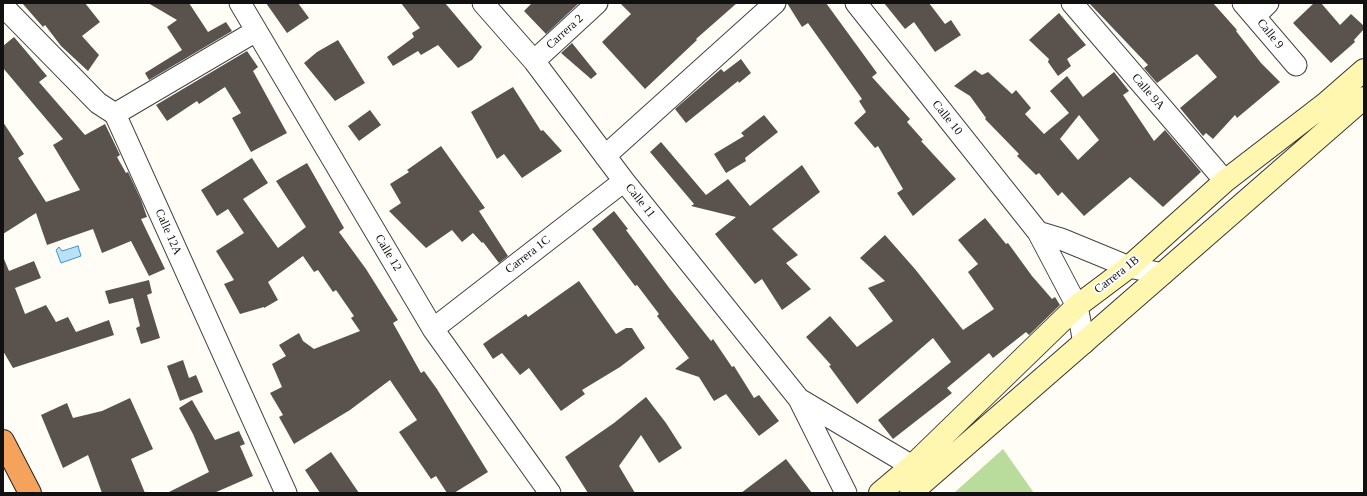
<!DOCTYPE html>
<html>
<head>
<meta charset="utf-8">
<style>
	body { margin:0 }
	#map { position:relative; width:1367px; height:496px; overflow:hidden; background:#fffdf5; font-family:"Times New Roman",serif }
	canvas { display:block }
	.frame { position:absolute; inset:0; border:4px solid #111; pointer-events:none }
</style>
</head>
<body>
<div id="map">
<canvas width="1367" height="496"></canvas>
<div class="frame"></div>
</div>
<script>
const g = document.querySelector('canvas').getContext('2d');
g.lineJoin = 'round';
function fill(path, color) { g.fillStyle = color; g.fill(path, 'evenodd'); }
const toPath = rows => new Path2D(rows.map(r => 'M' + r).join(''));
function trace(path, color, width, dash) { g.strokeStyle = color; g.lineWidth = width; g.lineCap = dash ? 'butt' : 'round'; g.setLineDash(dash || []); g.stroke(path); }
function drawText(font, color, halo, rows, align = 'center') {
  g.font = font + ' "Times New Roman",serif'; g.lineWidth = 4; g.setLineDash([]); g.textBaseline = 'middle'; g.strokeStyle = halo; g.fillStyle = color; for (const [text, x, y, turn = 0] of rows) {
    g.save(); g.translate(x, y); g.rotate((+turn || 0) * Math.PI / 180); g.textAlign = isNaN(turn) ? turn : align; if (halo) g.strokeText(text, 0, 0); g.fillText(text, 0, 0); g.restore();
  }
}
const forest = toPath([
	[1003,449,1034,493,954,493]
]);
const water = toPath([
	[78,246,81,256,61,263,56,250,59,247,62,251,78,246]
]);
const building = toPath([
	[22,3,85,3,100,22,82,36,99,55,88,71,61,46,45,25,43,27],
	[148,3,189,3,208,32,226,22,232,31,149,80,145,73,182,50,167,27,177,20],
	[266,3,298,3,309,18,287,33],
	[401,3,445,3,482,47,472,60,458,68,438,45,421,55,418,51,393,66,387,57,414,37,412,33,420,28],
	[532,3,579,3,546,34,524,11],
	[620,3,737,3,696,39,697,40,645,89,602,42,631,14],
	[787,3,826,3,877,73,872,77,910,119,907,122,923,140,921,141,956,179,913,216,897,193,903,189,878,146,875,148,854,123,866,112,859,101,862,99,808,23,802,27],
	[884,3,929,3,945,24,951,20,961,35,935,52,914,22,905,29],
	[1089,3,1213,3,1237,30,1236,31,1261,63,1280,82,1237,118,1235,115,1213,139,1206,133,1203,136,1180,108,1217,77,1197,54,1157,83,1144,68,1148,65],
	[1314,3,1321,3,1340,25,1351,14,1364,26,1364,29,1354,40,1355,42,1331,63,1293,23],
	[1059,13,1086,45,1067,59,1071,66,1058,76,1048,62,1049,59,1029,40],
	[14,37,47,76,39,82,85,135,105,124,120,155,117,157,126,173,128,172,141,200,147,217,141,219,165,269,149,276,131,241,102,253,93,229,47,245,36,213,3,234,3,122,24,154,18,158,46,202,80,190,53,145,63,139,3,68,3,46],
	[338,40,365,83,335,101,304,63,317,52],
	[572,43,597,74,591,79,561,53],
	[247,51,258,67,253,71,287,133,251,152,232,118,241,113,225,87,199,104,197,101,167,121,156,105],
	[741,59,751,73,739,83,738,81,686,123,675,109,721,69,724,72],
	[975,70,982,75,988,72,1012,94,1016,90,1031,108,1025,114,1044,134,1069,113,1050,91,1067,76,1083,97,1114,72,1129,91,1123,95,1154,141,1165,130,1201,172,1163,207,1130,177,1084,216,1062,192,1058,196,1039,173,1036,175,1017,156,1019,154,985,119,986,118,970,96,954,86],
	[1079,115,1099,140,1078,160,1060,139],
	[513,87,541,131,543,130,562,151,522,178,504,154,497,159,471,112],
	[370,110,381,125,359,141,348,126],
	[764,115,778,132,745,158,746,161,726,173,714,154,744,136,741,133],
	[661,142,706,195,728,179,750,206,802,165,820,192,772,229,798,255,786,263,811,289,782,310,762,279,755,284,715,234,736,217,691,206,694,204,650,152],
	[441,146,485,208,479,211,508,256,499,263,483,242,482,243,473,233,462,242,452,230,426,248,389,211,401,203,390,184,409,172,407,170],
	[252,158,268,183,243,199,278,248,306,227,276,181,307,163,344,228,339,232,366,269,398,320,393,323,421,373,424,371,437,389,488,472,454,493,447,493,436,476,431,479,399,432,417,420,390,380,350,410,294,444,279,417,283,415,270,393,282,387,272,364,286,356,279,345,299,333,303,341,314,349,360,331,351,318,354,316,336,290,333,292,318,270,314,272,303,256,268,282,278,300,264,308,264,307,240,314,224,284,234,280,216,251,244,233,228,209,217,216,201,190],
	[614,211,628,229,626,230,670,289,711,341,713,339,732,367,734,366,754,398,759,395,779,421,759,436,726,394,714,401,699,377,675,369,689,358,657,316,659,314,637,285,635,286,592,229],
	[985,218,1006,244,1008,243,1032,276,1052,299,1055,297,1060,305,1029,335,1026,332,993,358,989,353,947,388,952,393,893,439,878,420,951,362,933,338,857,404,829,366,831,365,806,337,830,316,857,347,893,321,868,288,885,281,860,258,885,235,915,269,963,330,994,309,968,272,978,264,958,240],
	[4,259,9,271,34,261,41,278,15,288,25,314,46,305,56,322,68,317,76,332,109,320,114,335,13,368,3,351],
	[149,280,152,293,147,295,160,338,141,344,136,328,140,326,133,298,109,304,105,291],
	[579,281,616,334,626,328,632,328,645,348,620,367,582,390,585,394,561,411,529,368,520,375,502,353,493,359,483,344,526,314,528,317],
	[183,360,189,378,196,375,203,392,180,401,167,366],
	[646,397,666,423,682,448,659,463,641,435,619,466,635,493,588,493,565,457,614,423],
	[130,398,153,449,131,459,145,493,102,493,88,455,63,468,41,415,67,403,73,418,102,411],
	[192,400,215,440,239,431,245,444,240,446,253,476,214,493,167,493,209,472,193,434,179,408],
	[331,452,359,493,320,493,305,470],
	[786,459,812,493,741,493]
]);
const street = toPath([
	[240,3,433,329,550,493],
	[483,3,534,61,624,181,799,399,846,493],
	[856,3,1038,232,1077,306,1084,343],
	[1072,3,1225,181],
	[1243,3,1296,65],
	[3,6,98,103,115,114,286,493],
	[1255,16,1268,3],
	[534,61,597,3],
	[115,114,256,31],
	[605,156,775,3],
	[1038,232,1061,239,1129,267,1163,274],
	[433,329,624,181],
	[799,399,912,466,927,472]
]);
const secondary = toPath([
	[880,493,912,466,1077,306,1129,267,1225,181,1325,104,1364,70],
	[911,493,1364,98]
]);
const highway = toPath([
	[3,441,30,493]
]);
const streetNames = [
	["Carrera 2",565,32,-42],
	["Calle 9",1270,34,51],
	["Calle 9A",1148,92,49],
	["Calle 10",947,118,51],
	["Calle 11",640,201,51],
	["Calle 12A",168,232,66],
	["Calle 12",388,253,59],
	["Carrera 1C",528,255,-38],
	["Carrera 1B",1117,275,-38]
];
fill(forest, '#b9dc9c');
fill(water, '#b9e0f7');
trace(water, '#3f96cf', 1);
fill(building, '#5a524d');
trace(street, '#444', 23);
trace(secondary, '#333', 24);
trace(highway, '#222', 24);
trace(street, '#fff', 21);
trace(secondary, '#fff6b0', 22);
trace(highway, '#f5a25d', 22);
drawText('12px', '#111', '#fff', streetNames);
</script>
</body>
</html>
